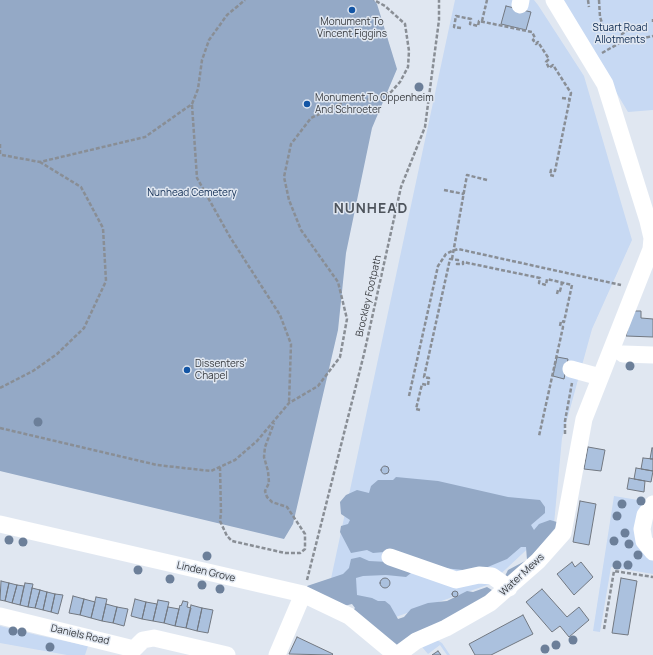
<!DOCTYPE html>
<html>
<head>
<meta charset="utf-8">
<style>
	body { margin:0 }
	canvas { display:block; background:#e0e7f1 }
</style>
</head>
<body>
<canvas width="653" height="655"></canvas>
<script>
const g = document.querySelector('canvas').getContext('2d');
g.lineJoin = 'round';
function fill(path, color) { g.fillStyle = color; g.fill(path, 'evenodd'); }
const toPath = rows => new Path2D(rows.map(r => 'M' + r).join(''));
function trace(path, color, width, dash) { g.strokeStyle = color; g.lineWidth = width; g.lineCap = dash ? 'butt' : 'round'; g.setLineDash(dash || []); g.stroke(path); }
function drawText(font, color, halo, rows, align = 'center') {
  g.font = font + ' Manrope,sans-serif'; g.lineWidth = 3; g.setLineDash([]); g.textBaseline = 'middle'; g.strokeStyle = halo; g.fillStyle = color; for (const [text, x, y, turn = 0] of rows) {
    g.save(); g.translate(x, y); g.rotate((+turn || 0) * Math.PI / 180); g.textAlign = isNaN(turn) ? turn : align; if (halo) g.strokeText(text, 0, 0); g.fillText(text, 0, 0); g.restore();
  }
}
const green = toPath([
	[455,0,534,0,538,5,584,76,632,240,592,329,562,438,554,524,490,584,390,619,329,588],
	[561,0,653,0,653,110,628,112],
	[614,496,644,501,642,505,643,507,653,559,653,574,611,567,600,632,593,631],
	[0,626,37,635,88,646,85,655,67,655,0,643],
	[437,640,442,643,450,655,447,655,440,645,428,654,422,647]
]);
const forest = toPath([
	[0,0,374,0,377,4,397,69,372,128,346,253,338,330,293,524,284,539,0,471],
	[396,477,438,481,508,497,540,500,545,507,545,513,531,525,534,530,539,524,550,520,557,522,557,526,510,581,505,576,508,570,527,560,526,547,521,547,507,559,483,569,473,571,433,567,384,552,373,553,367,550,351,553,340,532,341,526,348,524,350,520,341,514,340,502,346,495,357,490,369,493,371,486,378,480,393,480],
	[360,557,369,561,388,562,411,573,406,577,386,575,363,576,356,578,357,595,372,598,378,601,385,601,390,605,398,619,404,617,411,609,428,603,447,601,467,591,473,592,487,587,495,592,395,648,350,614,355,608,352,604,340,607,309,594,307,586,343,574,349,568,351,559]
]);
const building = toPath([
	[506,6,531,12,526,30,501,24,506,6],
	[632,311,641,311,641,318,653,319,653,337,626,336,632,311],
	[557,357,568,359,564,379,553,376,557,357],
	[588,447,605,450,601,471,584,469,588,447],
	[652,448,653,448,653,459,650,459,652,448],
	[643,458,653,459,653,471,641,469,643,458],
	'381 470a4 4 0 1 1 8 0a4 4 0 1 1-8 0Z',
	[636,468,653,471,651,482,634,479,636,468],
	[629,478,645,481,644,492,627,489,629,478],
	[580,501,596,504,589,545,573,542,580,501],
	[572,562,575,567,581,562,593,577,574,595,557,574,572,562],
	'380 583a5 5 0 1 1 10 0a5 5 0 1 1-10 0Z',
	[621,578,637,581,628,635,612,633,621,578],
	[1,581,9,583,5,601,0,600,1,581],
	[9,583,17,585,12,603,5,601,9,583],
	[25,583,33,584,28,607,20,605,25,583],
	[17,585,24,586,20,605,12,603,17,585],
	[32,588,40,590,35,608,28,607,32,588],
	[542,589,567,617,579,607,589,620,569,637,560,626,552,632,526,602,542,589],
	[40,590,47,592,43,610,35,608,40,590],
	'452 594a3 3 0 1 1 6 0a3 3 0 1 1-6 0Z',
	[47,592,55,594,51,612,43,610,47,592],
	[55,594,63,595,58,614,51,612,55,594],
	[73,596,84,599,80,615,69,613,73,596],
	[96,597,107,599,102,621,91,618,96,597],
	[84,599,95,602,91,618,80,615,84,599],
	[135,599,146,602,142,619,131,616,135,599],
	[158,600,169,602,164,623,153,621,158,600],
	[183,601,188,602,187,607,191,608,186,628,175,626,180,605,181,606,183,601],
	[146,602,157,604,153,621,142,619,146,602],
	[106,604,117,607,113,623,102,621,106,604],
	[191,605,202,608,197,631,186,628,191,605],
	[117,607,128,609,124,626,113,623,117,607],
	[168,607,179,609,175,626,164,623,168,607],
	[202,608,213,610,208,633,197,631,202,608],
	[523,615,533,634,491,655,475,655,469,644,523,615],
	[297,637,333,654,332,655,289,654,297,637],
	[438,651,441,655,432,655,438,651]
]);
const path = toPath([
	[588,0,589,7],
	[599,0,600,17,604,29],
	[653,19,653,22],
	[482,21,487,0],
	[461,28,454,27,456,16,471,19,470,24,478,26,479,21,532,32,535,38,533,40,536,44,538,42,549,59,546,62,549,68,553,65,571,93,555,171,551,170,550,175,554,176],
	[623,41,622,34,629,29],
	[602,53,623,41,626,42,653,36],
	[562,98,570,99],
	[192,105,197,178,230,237,280,315,291,344,289,403],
	[0,144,0,155],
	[2,155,40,162,145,137,192,104,198,89,202,60,209,40,227,15,245,0],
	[444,190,464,194],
	[452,259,467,175,487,180],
	[557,294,558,290,560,291,562,283],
	[0,388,33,371,57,354,84,328,106,281,103,228,81,187,40,162],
	[409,396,438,266,446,254,452,251,458,249,621,285],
	[420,410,416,409,422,384,428,385,429,378,424,377,450,259,458,260,457,264,463,264,463,262,540,278,539,283,546,285,547,279,572,285,564,322,561,321,560,326,563,327,539,436],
	[0,428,157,465,211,471,235,460,257,441,289,403,318,386,340,357,347,319,338,282,301,230,289,200,284,177,291,144,311,118,346,101,375,99,391,92,400,82,408,67,409,51,405,24,385,6,374,0],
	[565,434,565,421,572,383],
	[220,467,221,513,220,521,227,536,232,541,285,553,300,553,305,549,305,534,287,507,272,502,267,497,265,491,269,483,268,471,264,457,265,447,274,423],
	[307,580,364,354,401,187,425,127,439,20,439,0],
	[604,629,614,571,653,577]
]);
const minor = toPath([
	[520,5,521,0],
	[623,354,653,355],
	[571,369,600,377],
	[653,504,645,515,642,529,644,541,653,552],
	[0,524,303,594,349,616,396,655],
	[390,557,456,580,479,575,492,576,509,588],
	[0,616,134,649,143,640,154,638,227,655],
	[277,655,303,594],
	[397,655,416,641,446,628,490,603,538,561,563,533,584,419,651,249,652,238,648,221,605,84,554,0]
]);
const trees = [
	[419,87],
	[630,366],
	[38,422],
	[641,501],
	[622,504],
	[617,516],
	[625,533],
	[9,540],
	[614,541],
	[23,542],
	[629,544],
	[638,555],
	[207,556],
	[617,565],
	[628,565],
	[138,570],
	[170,579],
	[202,585],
	[220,589],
	[13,631],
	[22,632],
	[573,640],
	[556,645],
	[50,647],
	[545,649]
];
const markers = [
	[352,10,4,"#1355a5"],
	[307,104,4,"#1355a5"],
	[187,370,4,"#1355a5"]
];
const poiNames = [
	["Monument To",352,22,"center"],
	["Vincent Figgins",352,34,"center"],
	["Monument To Oppenheim",315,98],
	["And Schroeter",315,110],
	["Dissenters'",195,364],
	["Chapel",195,376]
];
const parkNames = [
	["Stuart Road",620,28],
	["Allotments",620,40],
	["Nunhead Cemetery",192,193]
];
const streetNames = [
	["Brockley Footpath",369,296,-77],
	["Linden Grove",206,572,13],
	["Water Mews",522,575,-43],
	["Daniels Road",80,635,13]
];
const districtNames = [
	["NUNHEAD",371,209]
];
fill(green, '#c7d9f3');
fill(forest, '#94a9c6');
fill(building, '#abc1de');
trace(building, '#727881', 1);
trace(path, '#898e95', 2.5, [4, 2]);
trace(minor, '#fff', 17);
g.fillStyle = '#6c7f99';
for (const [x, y] of trees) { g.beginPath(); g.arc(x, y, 4.5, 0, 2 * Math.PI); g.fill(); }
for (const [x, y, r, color] of markers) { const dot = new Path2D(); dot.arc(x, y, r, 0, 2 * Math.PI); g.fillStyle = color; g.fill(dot); trace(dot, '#e0e7f1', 1.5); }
drawText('10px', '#383b3f', '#e0e7f1', poiNames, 'left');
drawText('10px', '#0d2a51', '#e0e7f1', parkNames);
drawText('10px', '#383b3f', '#e0e7f1', streetNames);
g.letterSpacing = '1px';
drawText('bold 14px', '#4e545c', '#e0e7f1', districtNames);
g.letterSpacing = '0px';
</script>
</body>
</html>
